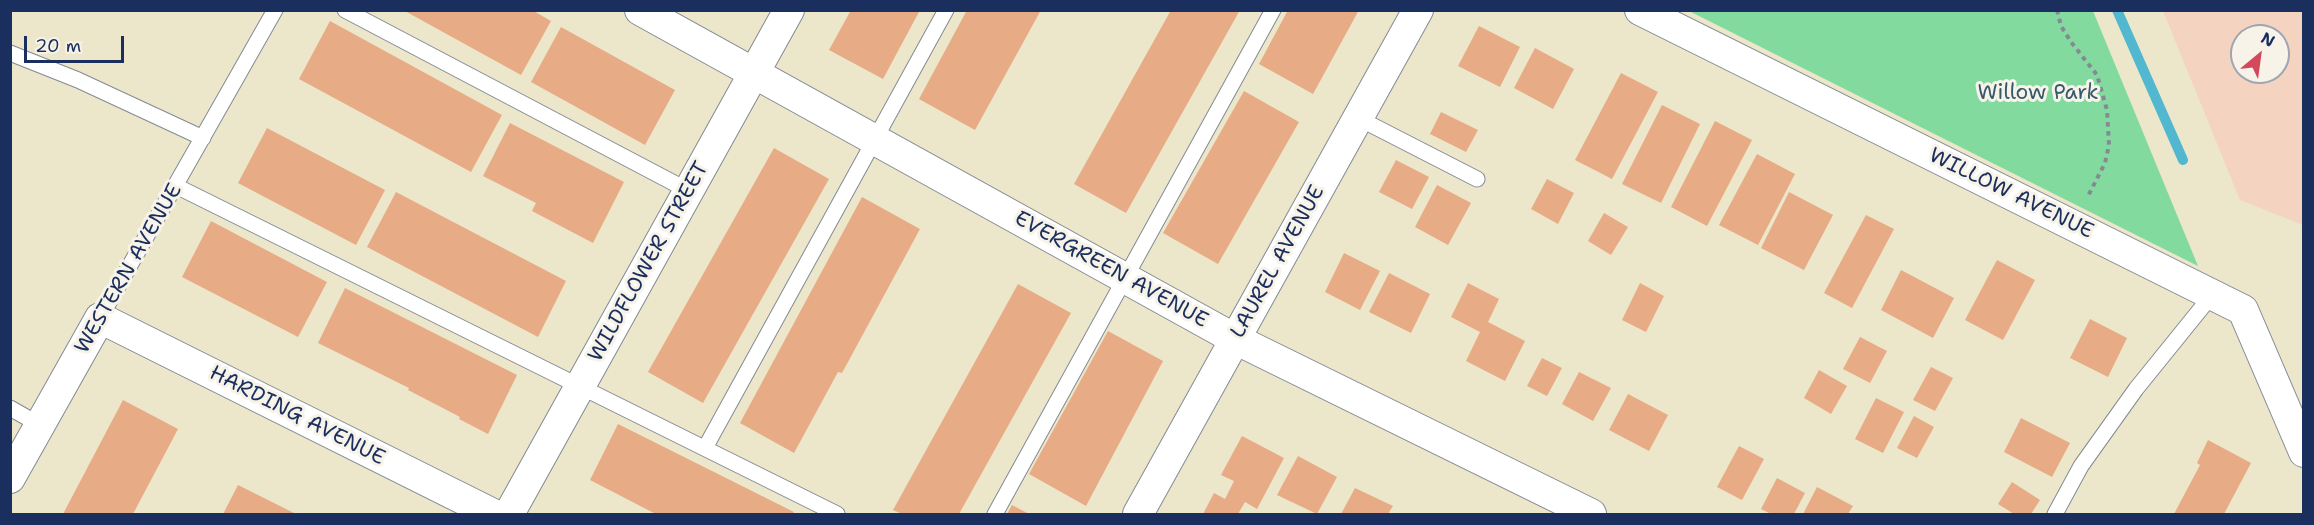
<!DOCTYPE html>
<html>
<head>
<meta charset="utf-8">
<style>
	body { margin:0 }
	#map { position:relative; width:2314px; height:525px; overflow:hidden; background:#ece6ca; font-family:"Shantell Sans",sans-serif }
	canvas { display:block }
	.frame { position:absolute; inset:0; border:12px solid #1b2f5e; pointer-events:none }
	.north { position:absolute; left:2230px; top:24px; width:60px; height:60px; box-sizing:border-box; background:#f7f3e8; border:2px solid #9fa5b1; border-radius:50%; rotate:29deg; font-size:16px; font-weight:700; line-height:24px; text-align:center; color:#1b2f5e }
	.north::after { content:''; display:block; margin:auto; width:21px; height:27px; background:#d1495b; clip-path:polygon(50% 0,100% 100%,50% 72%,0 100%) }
	.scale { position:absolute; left:24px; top:36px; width:100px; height:27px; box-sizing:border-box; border:3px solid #1b2f5e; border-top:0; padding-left:8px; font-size:18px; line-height:21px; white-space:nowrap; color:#1b2f5e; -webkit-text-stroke:4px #f7f3e8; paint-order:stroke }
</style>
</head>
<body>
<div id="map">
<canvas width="2314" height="525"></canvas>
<div class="frame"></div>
<div class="north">N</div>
<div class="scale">20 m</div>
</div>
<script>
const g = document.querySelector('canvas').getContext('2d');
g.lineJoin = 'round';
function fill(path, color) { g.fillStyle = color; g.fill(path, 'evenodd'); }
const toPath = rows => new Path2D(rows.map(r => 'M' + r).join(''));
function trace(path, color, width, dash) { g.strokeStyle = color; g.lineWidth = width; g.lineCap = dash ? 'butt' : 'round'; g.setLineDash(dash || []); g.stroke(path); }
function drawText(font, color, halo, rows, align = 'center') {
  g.font = font + ' "Shantell Sans",sans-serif'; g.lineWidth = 6; g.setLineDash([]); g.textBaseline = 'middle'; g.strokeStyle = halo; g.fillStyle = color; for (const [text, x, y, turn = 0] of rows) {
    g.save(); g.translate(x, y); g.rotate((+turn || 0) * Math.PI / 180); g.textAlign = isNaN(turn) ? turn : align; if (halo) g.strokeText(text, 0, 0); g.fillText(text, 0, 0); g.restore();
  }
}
const built = toPath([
	[2163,11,2303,11,2303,225,2240,200],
	[2242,36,2278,36,2278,72,2242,72]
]);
const green = toPath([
	[1689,11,2093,11,2198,266]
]);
const stream = toPath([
	[2117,10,2183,160]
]);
const building = toPath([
	[403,10,532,10,551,21,521,75],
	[851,10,920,10,883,79,829,50],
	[967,10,1041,10,975,130,919,99],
	[1171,10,1240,10,1126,213,1074,184],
	[1288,10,1359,10,1313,94,1259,64],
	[330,21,502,115,471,172,299,79],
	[1479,26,1520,47,1500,87,1458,66],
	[561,27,675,90,645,145,531,82],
	[1535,48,1574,69,1553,109,1514,88],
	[1621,73,1658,92,1612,179,1575,160],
	[1244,91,1299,122,1218,264,1163,233],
	[1662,105,1700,124,1661,203,1622,184],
	[1441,112,1478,130,1466,152,1430,134],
	[1715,121,1752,140,1707,226,1671,207],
	[510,123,624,182,593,243,532,211,536,203,483,176],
	[267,128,385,190,356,245,238,183],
	[774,148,829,179,703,403,648,372],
	[1757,154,1795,174,1758,245,1719,225],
	[1396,160,1429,177,1412,209,1379,192],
	[1547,179,1574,193,1558,224,1531,209],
	[1437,185,1471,203,1448,245,1415,227],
	[396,192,566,281,538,337,367,247],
	[1789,192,1833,215,1804,270,1761,248],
	[862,197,920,229,842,373,838,372,794,453,740,423],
	[1604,213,1628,227,1611,255,1588,241],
	[1866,215,1894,229,1852,308,1824,293],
	[211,221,327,282,298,337,182,277],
	[1344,253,1380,271,1360,310,1325,292],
	[1997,260,2035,280,2003,340,1965,320],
	[1901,270,1954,298,1933,338,1881,310],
	[1389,273,1430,294,1411,333,1369,312],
	[1468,283,1499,299,1488,322,1525,341,1505,381,1466,361,1480,332,1451,317],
	[1640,283,1664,296,1646,332,1622,320],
	[1018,284,1071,313,959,514,902,514,893,510],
	[345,288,517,375,488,434,459,419,460,417,408,390,409,388,318,343],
	[2090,319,2127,338,2108,377,2070,358],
	[1108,331,1163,361,1086,506,1029,474],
	[1860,337,1887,351,1870,383,1843,369],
	[1542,358,1562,368,1547,396,1527,386],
	[1931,367,1953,378,1935,411,1913,400],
	[1819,370,1847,386,1831,414,1804,398],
	[1579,372,1611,388,1593,421,1562,404],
	[1628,394,1668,415,1649,451,1609,430],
	[1876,398,1904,412,1883,453,1855,439],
	[123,400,178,429,133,514,63,514],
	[1914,416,1934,427,1917,458,1897,448],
	[2021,418,2070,443,2052,477,2004,452],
	[618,424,794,512,793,514,656,514,648,510,590,480],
	[1242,436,1284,458,1257,509,1245,502,1238,514,1203,514,1214,493,1225,499,1234,481,1221,475],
	[2208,440,2251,463,2224,514,2174,514,2200,465,2197,463],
	[1739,446,1764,459,1742,500,1717,487],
	[1298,456,1337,477,1317,514,1277,495],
	[1777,478,1805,493,1794,514,1771,514,1761,509],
	[2012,482,2040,500,2031,514,2014,514,1998,504],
	[238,485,296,514,223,514],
	[1817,487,1853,506,1848,514,1803,514],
	[1355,488,1393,506,1388,514,1341,514],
	[1012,505,1029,514,1007,514]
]);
const path = toPath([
	[2057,10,2061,26,2071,42,2097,75,2107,110,2109,145,2105,163,2087,198]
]);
const lane = toPath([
	[345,10,689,191],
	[10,53,78,80,203,138],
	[1358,118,1477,179],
	[176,186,837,514],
	[100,318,275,10],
	[10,408,40,425],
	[705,448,946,10],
	[995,514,1273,10],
	[2055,514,2081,466,2136,389,2212,295]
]);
const street = toPath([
	[640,10,1235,339,1591,514],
	[1640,10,2243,310,2304,452],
	[10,478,100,318,493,514],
	[509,514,789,10],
	[1138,514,1418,10]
]);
const parkNames = [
	["Willow Park",2038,94]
];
const streetNames = [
	["WILLOW AVENUE",2011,194,26],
	["WILDFLOWER STREET",649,262,-61],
	["LAUREL AVENUE",1278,262,-61],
	["WESTERN AVENUE",129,269,-60],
	["EVERGREEN AVENUE",1111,270,29],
	["HARDING AVENUE",297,416,27]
];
fill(built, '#f4d3c1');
fill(green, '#82da9e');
trace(stream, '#51b8cf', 10);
fill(building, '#e7ac86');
trace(lane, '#848a94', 17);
trace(street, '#848a94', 32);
trace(path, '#848a94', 4, [4.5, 4.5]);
trace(lane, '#fff', 15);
trace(street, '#fff', 30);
drawText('21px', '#355a6e', '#f7f3e8', parkNames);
drawText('21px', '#1b2f5e', '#f7f3e8', streetNames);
</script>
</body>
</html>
